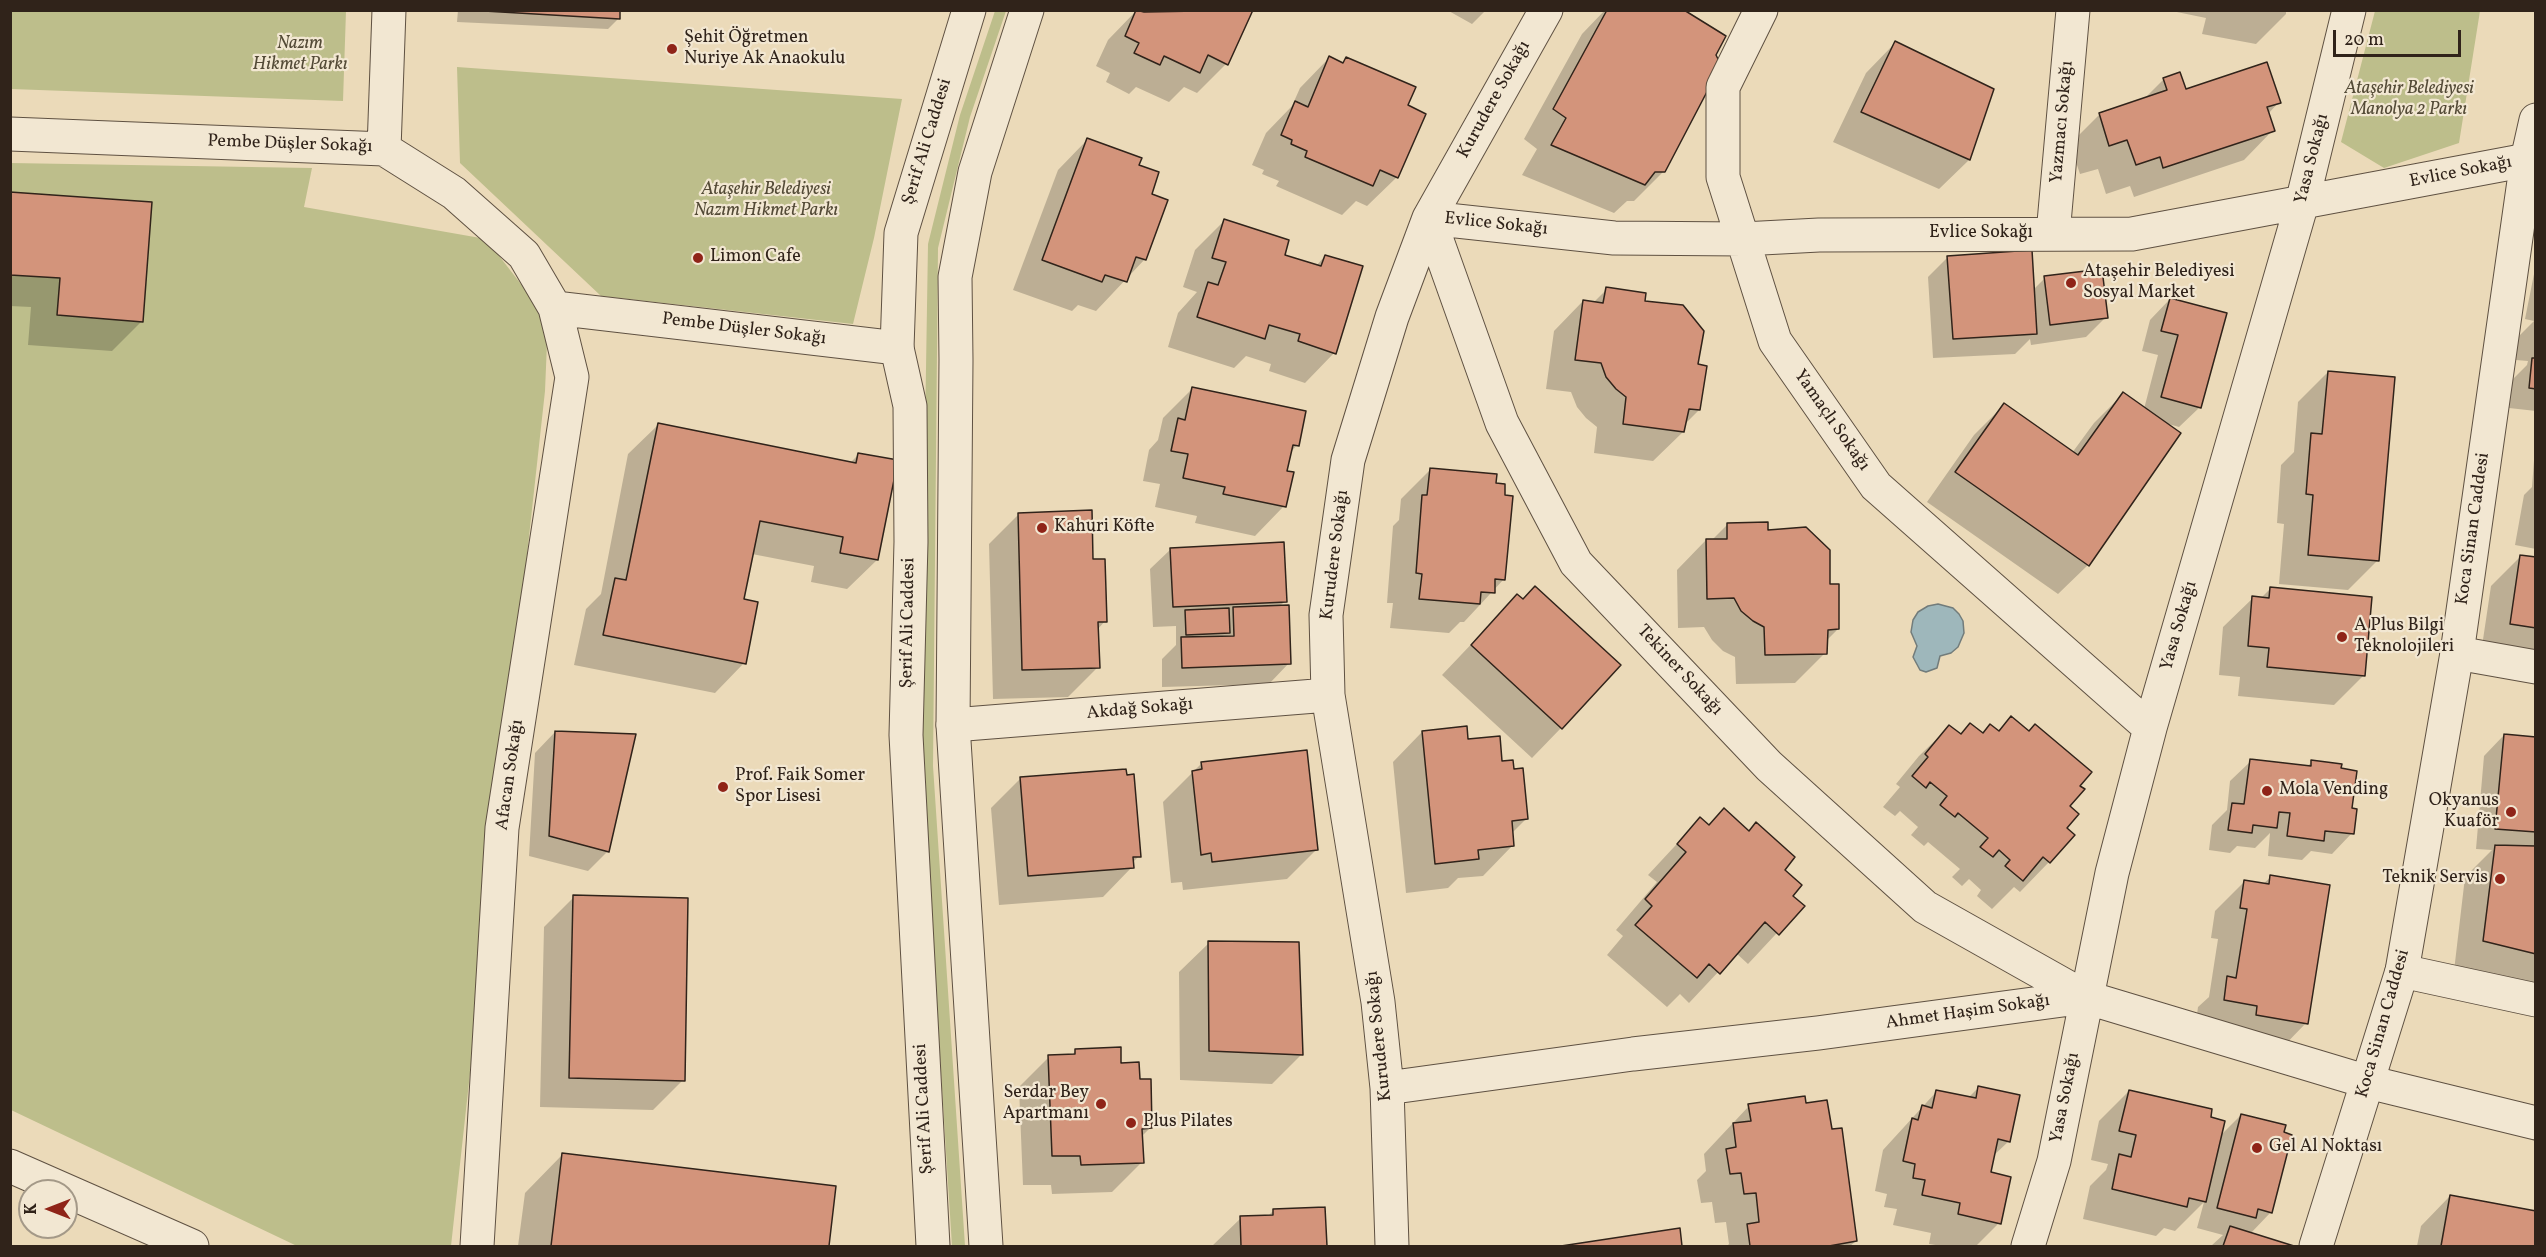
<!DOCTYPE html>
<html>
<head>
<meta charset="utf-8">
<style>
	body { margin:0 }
	#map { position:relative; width:2546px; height:1257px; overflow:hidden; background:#ebdab9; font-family:Vollkorn,serif }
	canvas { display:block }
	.frame { position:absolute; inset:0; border:12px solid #30231a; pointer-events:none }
	.north { position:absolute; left:18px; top:1179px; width:60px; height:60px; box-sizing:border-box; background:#f2e7d2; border:2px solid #a49988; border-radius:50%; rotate:270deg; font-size:16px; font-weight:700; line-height:24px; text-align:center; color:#30231a }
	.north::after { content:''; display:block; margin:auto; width:21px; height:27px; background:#8f2418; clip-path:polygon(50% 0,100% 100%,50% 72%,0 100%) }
	.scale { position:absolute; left:2333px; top:30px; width:128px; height:27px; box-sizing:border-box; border:3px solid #30231a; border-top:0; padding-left:8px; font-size:18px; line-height:21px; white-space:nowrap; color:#30231a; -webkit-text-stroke:4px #f2e7d2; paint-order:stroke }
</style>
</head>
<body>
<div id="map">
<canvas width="2546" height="1257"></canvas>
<div class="frame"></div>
<div class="north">K</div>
<div class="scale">20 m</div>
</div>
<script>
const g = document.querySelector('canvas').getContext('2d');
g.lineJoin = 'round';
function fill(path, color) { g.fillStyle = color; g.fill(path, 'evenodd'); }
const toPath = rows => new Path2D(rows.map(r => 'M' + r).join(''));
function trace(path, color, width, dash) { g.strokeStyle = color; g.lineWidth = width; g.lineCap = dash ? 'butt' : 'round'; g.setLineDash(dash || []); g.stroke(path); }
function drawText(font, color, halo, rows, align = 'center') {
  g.font = font + ' Vollkorn,serif'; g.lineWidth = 4.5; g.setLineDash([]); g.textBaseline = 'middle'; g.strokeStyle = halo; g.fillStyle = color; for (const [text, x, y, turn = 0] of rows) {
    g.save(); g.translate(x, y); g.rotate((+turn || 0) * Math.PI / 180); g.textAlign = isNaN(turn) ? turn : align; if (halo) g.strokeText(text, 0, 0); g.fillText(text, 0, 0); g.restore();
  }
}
const green = toPath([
	[11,10,346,11,343,101,11,89],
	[995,11,1006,11,970,117,938,248,933,766,965,1246,952,1246,920,742,928,244,960,115],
	[2375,11,2480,11,2459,143,2384,168,2341,142],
	[457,67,902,99,874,238,853,324,601,296,460,163],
	[10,163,312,168,304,207,486,239,548,319,545,391,451,1246,297,1246,11,1110]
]);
const water = toPath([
	[1938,604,1953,608,1959,614,1963,621,1964,633,1958,647,1951,653,1940,656,1937,668,1926,672,1920,670,1913,657,1917,646,1911,632,1913,620,1918,612,1928,606,1938,604]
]);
const shadow = toPath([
	[458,10,619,10,618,19,608,29,457,22],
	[1137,10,1252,10,1226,64,1197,93,1184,87,1169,102,1136,87,1129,94,1106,82,1110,73,1096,66,1108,40],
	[1447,10,1486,10,1472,24],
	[1605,10,1681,10,1664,171,1634,201,1627,201,1614,213,1522,175,1537,149,1524,139,1582,34],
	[2167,10,2286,10,2286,14,2256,44,2202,34,2206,18],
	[1895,43,1992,90,1969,160,1939,189,1833,142,1866,73],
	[1329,58,1341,64,1346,59,1397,177,1367,206,1356,201,1342,215,1276,186,1279,181,1262,174,1264,170,1252,165,1266,133,1292,106,1300,88],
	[2164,79,2185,91,2279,102,2268,114,2273,130,2244,160,2134,197,2130,186,2106,194,2098,169,2080,174,2070,144,2100,114,2143,100],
	[1087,140,1137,166,1150,195,1145,259,1096,311,1078,305,1072,311,1013,290,1058,170],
	[10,194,142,321,112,351,28,345,31,307,10,306],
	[1224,221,1283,256,1316,266,1325,256,1334,353,1305,383,1269,371,1271,364,1246,356,1234,368,1168,347,1178,313,1197,292,1183,287,1195,250],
	[1948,257,2033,290,2045,278,2106,317,2086,337,2031,345,2030,339,2015,354,1933,358,1928,277],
	[2536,264,2536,411,2509,408,2512,380,2527,365,2528,361,2516,360,2518,337,2534,321,2525,319],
	[1607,289,1643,302,1696,366,1699,410,1685,424,1683,432,1653,461,1594,453,1597,427,1586,418,1577,407,1571,392,1546,389,1554,331,1583,301,1593,303],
	[2170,299,2200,407,2179,427,2165,423,2088,565,2058,594,1927,502,1974,435,2004,405,2072,453,2094,423,2123,394,2144,409,2158,355,2142,351,2150,320],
	[2328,372,2378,560,2348,590,2279,584,2284,524,2277,523,2281,465,2294,452,2298,402],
	[1192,389,1297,445,1290,453,1285,472,1284,506,1255,536,1195,523,1197,516,1155,507,1160,484,1143,481,1149,450,1158,440,1163,418],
	[658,425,850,463,859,454,896,462,877,560,847,589,811,582,814,566,752,554,743,600,744,663,715,693,574,665,586,609,601,594,628,454],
	[2536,433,2536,549,2515,545,2524,495,2532,487],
	[1431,469,1504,579,1464,622,1460,622,1449,633,1390,628,1393,603,1387,603,1393,526,1399,520,1401,499],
	[1019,514,1092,561,1105,621,1097,630,1098,667,1068,697,993,699,989,544],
	[1728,524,1766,531,1838,629,1826,641,1825,653,1795,683,1736,684,1735,657,1723,651,1712,640,1704,627,1678,628,1677,570,1706,540,1712,540],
	[1171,549,1285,601,1279,607,1289,663,1269,684,1162,687,1162,659,1176,645,1176,626,1153,627,1150,569],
	[2521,556,2536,558,2536,662,2481,653,2491,586],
	[2271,588,2364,675,2334,705,2238,696,2240,677,2219,675,2223,627,2253,598,2261,598],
	[1517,596,1561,728,1532,758,1442,675],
	[2011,718,2078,786,2068,806,2065,828,2049,862,2020,892,2014,887,1992,909,1977,896,1981,890,1969,879,1962,886,1952,877,1960,869,1928,842,1924,846,1911,835,1918,827,1900,811,1895,816,1883,807,1900,787,1896,784,1919,756,1949,727,1960,735,1970,725,1982,734,1997,732],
	[555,732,608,851,588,871,529,856,535,753],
	[1422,732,1466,741,1527,818,1511,834,1512,846,1483,876,1458,878,1448,888,1406,893,1393,762],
	[2504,735,2536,739,2536,982,2529,989,2454,971,2465,877,2492,850,2476,849,2484,756],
	[2251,761,2306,767,2312,762,2339,770,2351,809,2352,833,2332,854,2311,851,2302,860,2268,856,2270,833,2255,848,2237,846,2230,853,2209,850,2212,825,2227,810,2230,781],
	[1202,763,1316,850,1287,879,1183,890,1182,882,1171,883,1163,802],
	[1125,776,1139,856,1132,863,1132,867,1103,897,999,905,991,808,1021,778],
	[1724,810,1783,870,1791,896,1802,906,1748,964,1736,953,1689,1003,1680,994,1667,1007,1607,955,1623,936,1616,930,1657,882,1648,875,1700,819,1707,826],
	[2271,877,2306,1023,2277,1053,2195,1030,2198,1007,2209,997,2218,939,2211,938,2215,911,2245,881,2263,884],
	[574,897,683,1080,653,1110,540,1107,544,927],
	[1209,943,1301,1055,1272,1084,1180,1080,1179,972],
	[1076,1050,1119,1064,1139,1081,1151,1127,1141,1137,1142,1162,1112,1192,1052,1194,1051,1185,1023,1185,1019,1087,1049,1057,1071,1056],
	[1978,1088,2009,1141,1992,1157,1989,1173,1999,1223,1976,1246,1942,1246,1929,1244,1931,1233,1893,1225,1897,1209,1884,1207,1887,1194,1875,1191,1883,1150,1937,1091,1968,1098],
	[2129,1091,2209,1118,2219,1137,2241,1115,2271,1212,2250,1234,2289,1246,2211,1246,2223,1235,2197,1228,2204,1202,2175,1231,2164,1228,2156,1236,2083,1219,2090,1186,2106,1170,2108,1164,2091,1160,2099,1121],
	[1749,1106,1856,1241,1850,1246,1727,1246,1729,1244,1726,1222,1715,1223,1712,1202,1701,1203,1697,1180,1706,1171,1704,1154],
	[562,1155,834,1187,827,1246,518,1246,525,1193],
	[2450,1196,2536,1213,2536,1246,2417,1246,2421,1226],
	[1323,1208,1325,1246,1212,1246,1241,1218,1267,1217,1274,1210],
	[1678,1230,1681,1246,1571,1246]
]);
const building = toPath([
	[467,10,620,10,620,19,467,10],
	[1136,10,1144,12,1253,10,1228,65,1208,55,1200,73,1164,56,1160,65,1134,53,1139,43,1125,36,1136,10],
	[1607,10,1684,10,1726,36,1716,55,1721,65,1665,172,1655,172,1645,185,1551,145,1566,118,1553,109,1607,10],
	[1895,41,1994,89,1970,160,1861,112,1895,41],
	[1329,56,1343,63,1346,57,1416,87,1408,105,1426,114,1398,178,1380,170,1373,186,1305,157,1307,151,1291,144,1292,140,1281,135,1295,101,1308,107,1329,56],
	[2267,62,2281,103,2267,107,2275,131,2163,168,2160,157,2136,165,2127,140,2109,146,2099,113,2167,90,2163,78,2180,72,2186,89,2267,62],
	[1087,138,1142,158,1139,165,1159,172,1152,194,1168,200,1146,260,1136,257,1127,282,1105,275,1102,282,1042,260,1087,138],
	[10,192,152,202,143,322,57,315,60,278,10,275,10,192],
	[1224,219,1289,240,1285,255,1321,266,1325,255,1363,266,1336,354,1298,341,1300,334,1269,325,1265,339,1197,317,1208,282,1218,285,1226,262,1212,258,1224,219],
	[2032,250,2037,334,1953,339,1947,256,2032,250],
	[2102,269,2108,318,2050,325,2044,276,2102,269],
	[1606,287,1646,293,1645,301,1683,305,1704,331,1698,364,1707,366,1700,410,1689,409,1684,432,1623,424,1626,397,1616,389,1606,377,1601,363,1575,360,1583,300,1603,303,1606,287],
	[2170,298,2227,313,2201,408,2161,397,2178,335,2161,331,2170,298],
	[2532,358,2536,358,2536,389,2529,388,2532,358],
	[2328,371,2395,377,2379,561,2308,555,2313,495,2306,494,2311,433,2322,434,2328,371],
	[1192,387,1306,411,1299,446,1293,445,1287,471,1294,472,1286,507,1223,494,1225,487,1183,478,1188,454,1171,451,1178,418,1185,420,1192,387],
	[2123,392,2181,433,2089,566,1955,472,2004,403,2078,455,2123,392],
	[658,423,856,463,858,453,898,460,878,560,840,553,843,537,760,521,744,599,758,602,746,664,603,635,615,578,626,580,658,423],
	[1430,468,1497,474,1496,483,1505,484,1505,495,1513,496,1505,580,1495,579,1495,593,1481,592,1480,604,1419,599,1422,574,1416,573,1422,495,1427,495,1430,468],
	[1092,510,1093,559,1105,559,1107,622,1098,622,1100,668,1022,670,1018,513,1092,510],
	[1768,522,1768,530,1806,527,1830,550,1830,584,1839,584,1839,629,1828,630,1827,654,1765,655,1764,627,1753,621,1741,611,1734,598,1707,599,1706,539,1727,539,1727,523,1768,522],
	[1284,542,1287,602,1173,607,1170,548,1284,542],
	[2520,555,2536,557,2536,628,2510,624,2520,555],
	[1535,586,1621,665,1562,729,1471,645,1517,594,1523,599,1535,586],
	[2270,587,2372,597,2365,676,2267,667,2269,648,2248,646,2252,596,2269,598,2270,587],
	[1289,605,1291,664,1182,668,1181,637,1234,636,1233,607,1289,605],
	[1229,608,1230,633,1186,635,1185,610,1229,608],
	[2011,716,2029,731,2035,724,2092,772,2080,786,2085,789,2070,806,2079,814,2067,828,2075,835,2050,863,2043,857,2023,881,2005,866,2010,860,1999,850,1993,857,1980,847,1988,838,1958,813,1955,817,1940,805,1947,796,1930,782,1926,788,1912,776,1928,757,1925,754,1949,725,1961,734,1970,723,1983,733,1990,724,1999,731,2011,716],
	[1467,726,1468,739,1500,736,1502,761,1513,760,1514,769,1523,768,1528,819,1512,821,1514,846,1478,850,1479,859,1435,864,1422,731,1467,726],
	[555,731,636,734,609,852,549,836,555,731],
	[2504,734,2536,737,2536,832,2495,829,2504,734],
	[1307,750,1318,850,1212,862,1211,853,1201,855,1192,771,1202,769,1201,762,1307,750],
	[2250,759,2311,766,2311,760,2342,764,2341,768,2357,771,2352,808,2357,809,2354,834,2325,831,2324,841,2287,836,2290,813,2279,812,2277,828,2253,825,2252,833,2228,830,2232,803,2244,804,2250,759],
	[1126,769,1127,775,1134,774,1141,857,1133,857,1134,868,1028,876,1020,777,1126,769],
	[1724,808,1749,831,1756,822,1795,857,1785,870,1802,885,1793,896,1805,906,1779,935,1765,922,1720,974,1709,964,1697,978,1635,925,1652,906,1645,899,1686,852,1677,844,1700,817,1709,825,1724,808],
	[2495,845,2536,846,2536,954,2483,941,2495,845],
	[2270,875,2330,885,2308,1024,2256,1015,2257,1006,2224,1000,2227,976,2236,978,2247,909,2240,908,2244,880,2269,884,2270,875],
	[573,895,688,898,685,1081,569,1078,573,895],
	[1208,941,1299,942,1303,1055,1209,1051,1208,941],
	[1121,1047,1121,1063,1139,1062,1140,1079,1151,1079,1152,1128,1142,1129,1144,1163,1081,1165,1080,1156,1052,1156,1048,1055,1075,1054,1075,1049,1121,1047],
	[1978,1086,2020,1095,2010,1142,1998,1139,1991,1172,2011,1177,2001,1224,1958,1214,1960,1203,1922,1195,1925,1180,1913,1178,1915,1164,1903,1161,1912,1118,1918,1120,1922,1105,1932,1108,1936,1090,1976,1098,1978,1086],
	[2129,1090,2212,1109,2211,1117,2225,1121,2206,1202,2189,1198,2187,1207,2112,1189,2119,1154,2131,1157,2136,1135,2119,1131,2129,1090],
	[1805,1096,1806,1103,1827,1100,1832,1129,1842,1128,1857,1241,1829,1246,1750,1246,1747,1224,1759,1222,1756,1193,1744,1194,1741,1173,1730,1174,1726,1149,1736,1147,1733,1123,1751,1121,1748,1104,1805,1096],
	[2241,1114,2286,1125,2284,1132,2292,1135,2272,1213,2258,1209,2256,1218,2217,1208,2241,1114],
	[562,1153,836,1186,829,1246,551,1246,562,1153],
	[2450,1195,2536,1211,2536,1246,2441,1246,2450,1195],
	[1325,1207,1327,1246,1241,1246,1240,1216,1273,1215,1273,1209,1325,1207],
	[2230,1226,2294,1246,2223,1246,2230,1226],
	[1680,1228,1682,1246,1561,1246,1680,1228]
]);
const minor = toPath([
	[1761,10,1723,87,1723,177,1775,341,1876,486,2150,728],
	[10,134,384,149,454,193,524,255,555,308,897,348],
	[384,149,389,10],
	[2053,234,2073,10],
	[2457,653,2536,667],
	[953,725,1328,695],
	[2402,971,2536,1000],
	[2085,997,1925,907,1769,766,1576,563,1502,423,1429,218,1614,238,1743,239,1819,235,2132,234,2527,160],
	[1387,1088,1633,1054,1818,1033,2085,997,2368,1082,2536,1123],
	[477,1246,502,828,572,377,555,308],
	[1392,1246,1387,1088,1378,1002,1328,695,1326,615,1348,460,1392,317,1429,218,1546,10],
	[2028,1246,2054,1161,2112,873,2150,728,2302,203,2349,10]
]);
const tertiary = toPath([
	[10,1166,192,1246],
	[933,1246,906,735,911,542,910,406,897,348,901,233,969,10],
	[986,1246,953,725,956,360,955,277,975,172,1027,10],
	[2316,1246,2402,971,2457,653,2527,160,2536,120]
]);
const markers = [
	[672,49,6,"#8f2418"],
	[698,258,6,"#8f2418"],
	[2071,283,6,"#8f2418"],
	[1042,528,6,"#8f2418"],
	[2342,637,6,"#8f2418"],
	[723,787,6,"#8f2418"],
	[2267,791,6,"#8f2418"],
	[2511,812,6,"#8f2418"],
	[2500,879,6,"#8f2418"],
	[1101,1104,6,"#8f2418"],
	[1131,1123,6,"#8f2418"],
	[2257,1148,6,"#8f2418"]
];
const poiNames = [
	["Şehit Öğretmen",684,39],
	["Nuriye Ak Anaokulu",684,60],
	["Limon Cafe",710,258],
	["Ataşehir Belediyesi",2083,273],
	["Sosyal Market",2083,294],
	["Kahuri Köfte",1054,528],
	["A Plus Bilgi",2354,627],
	["Teknolojileri",2354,648],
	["Prof. Faik Somer",735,777],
	["Spor Lisesi",735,798],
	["Mola Vending",2279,791],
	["Okyanus",2499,802,"right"],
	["Kuaför",2499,823,"right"],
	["Teknik Servis",2488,879,"right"],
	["Serdar Bey",1089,1094,"right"],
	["Apartmanı",1089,1115,"right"],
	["Plus Pilates",1143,1123],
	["Gel Al Noktası",2269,1148]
];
const parkNames = [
	["Nazım",300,45],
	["Hikmet Parkı",300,66],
	["Ataşehir Belediyesi",2409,90],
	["Manolya 2 Parkı",2409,111],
	["Ataşehir Belediyesi",766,191],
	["Nazım Hikmet Parkı",766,212]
];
const streetNames = [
	["Kurudere Sokağı",1495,100,-61],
	["Yazmacı Sokağı",2063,122,-85],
	["Şerif Ali Caddesi",928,142,-73],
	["Pembe Düşler Sokağı",290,145,2],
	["Yasa Sokağı",2313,159,-76],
	["Evlice Sokağı",2461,173,-11],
	["Evlice Sokağı",1496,225,6],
	["Evlice Sokağı",1981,234],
	["Pembe Düşler Sokağı",744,330,7],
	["Yamaçlı Sokağı",1831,421,55],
	["Koca Sinan Caddesi",2474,529,-82],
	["Kurudere Sokağı",1336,555,-83],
	["Şerif Ali Caddesi",909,623,-89],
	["Yasa Sokağı",2180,626,-74],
	["Tekiner Sokağı",1679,671,47],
	["Akdağ Sokağı",1140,710,-5],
	["Afacan Sokağı",511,775,-82],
	["Ahmet Haşim Sokağı",1968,1013,-8],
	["Koca Sinan Caddesi",2384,1024,-74],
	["Kurudere Sokağı",1380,1036,-96],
	["Yasa Sokağı",2066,1098,-79],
	["Şerif Ali Caddesi",925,1109,-93]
];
fill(green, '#bdbe8b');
fill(water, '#9eb7bb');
trace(water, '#727c7b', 1.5);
fill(shadow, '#0003');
fill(building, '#d3947b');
trace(building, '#30231a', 1.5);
trace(minor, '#5f5142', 35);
trace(tertiary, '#5f5142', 35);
trace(minor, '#f2e7d2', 33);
trace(tertiary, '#f2e7d2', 33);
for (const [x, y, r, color] of markers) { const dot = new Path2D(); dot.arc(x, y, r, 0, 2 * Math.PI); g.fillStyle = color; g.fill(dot); trace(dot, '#f2e7d2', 2); }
drawText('18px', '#30231a', '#f2e7d2', poiNames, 'left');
drawText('italic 18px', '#534a36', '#f2e7d2', parkNames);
drawText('18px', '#30231a', '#f2e7d2', streetNames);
</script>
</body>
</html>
